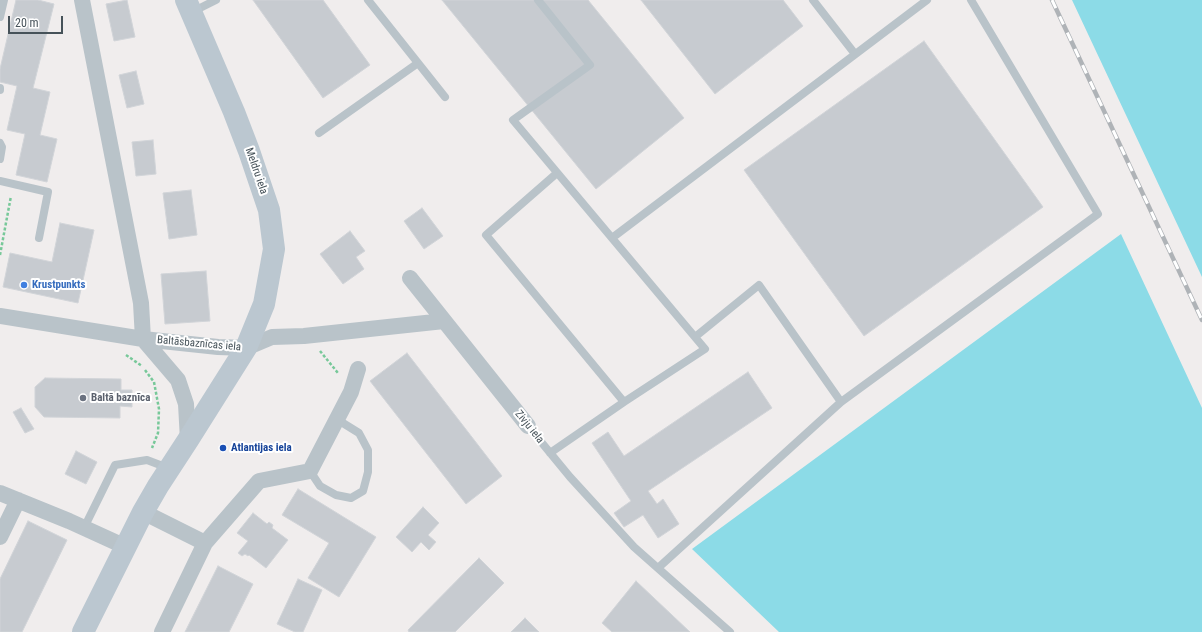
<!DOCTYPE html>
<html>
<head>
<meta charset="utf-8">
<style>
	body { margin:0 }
	#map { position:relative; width:1202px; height:632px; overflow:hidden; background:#f0eded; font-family:"Roboto Condensed",sans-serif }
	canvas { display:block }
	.scale { position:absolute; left:8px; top:16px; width:55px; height:18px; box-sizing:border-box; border:2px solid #465259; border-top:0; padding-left:5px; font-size:12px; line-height:14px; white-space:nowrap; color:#465259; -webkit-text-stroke:3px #fff; paint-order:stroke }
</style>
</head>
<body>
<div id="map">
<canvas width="1202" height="632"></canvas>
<div class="scale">20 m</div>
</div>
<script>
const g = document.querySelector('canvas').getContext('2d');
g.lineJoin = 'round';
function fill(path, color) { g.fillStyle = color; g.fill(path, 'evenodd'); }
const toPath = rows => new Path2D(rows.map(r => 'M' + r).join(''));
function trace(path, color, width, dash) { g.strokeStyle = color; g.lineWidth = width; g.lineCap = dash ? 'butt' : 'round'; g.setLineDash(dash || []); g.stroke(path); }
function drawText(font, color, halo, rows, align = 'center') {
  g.font = font + ' "Roboto Condensed",sans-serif'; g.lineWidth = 4; g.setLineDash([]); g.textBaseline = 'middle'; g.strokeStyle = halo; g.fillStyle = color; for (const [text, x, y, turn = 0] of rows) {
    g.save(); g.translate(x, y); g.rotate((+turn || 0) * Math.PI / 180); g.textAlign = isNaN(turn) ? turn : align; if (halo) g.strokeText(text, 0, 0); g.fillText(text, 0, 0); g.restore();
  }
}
const water = toPath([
	[1072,0,1202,0,1202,277],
	[1121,234,1202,408,1202,632,779,632,692,549]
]);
const building = toPath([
	[16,0,38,0,54,4,33,88,50,92,40,135,57,139,47,182,16,175,25,134,7,130,17,86,0,82,0,69,16,0],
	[127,0,135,37,114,41,106,4,127,0],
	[253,0,323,0,370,65,323,98,253,0],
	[442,0,588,0,684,118,596,189,442,0],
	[641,0,783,0,803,26,715,94,641,0],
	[924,41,1043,207,864,336,744,170,924,41],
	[136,71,144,104,127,108,119,75,136,71],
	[153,140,156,174,136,176,132,142,153,140],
	[191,190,197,235,169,239,163,193,191,190],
	[422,208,443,236,424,249,404,221,422,208],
	[60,223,94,230,78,303,3,287,10,253,52,262,60,223],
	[350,231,365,251,356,257,364,269,343,284,320,254,350,231],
	[206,271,210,321,165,324,161,274,206,271],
	[407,353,502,476,466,504,370,381,407,353],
	[748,372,772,408,648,491,657,504,663,499,679,524,658,538,643,515,624,527,614,513,631,501,592,443,608,432,624,456,748,372],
	[45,378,121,379,121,390,132,390,132,407,120,406,120,418,44,417,35,407,35,387,45,378],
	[21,408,34,429,25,433,13,412,21,408],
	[76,451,97,462,86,484,65,474,76,451],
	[298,489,376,537,339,597,308,578,329,543,282,515,298,489],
	[423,507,439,523,428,535,436,542,429,550,421,542,412,552,396,537,423,507],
	[253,513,267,524,269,522,273,525,272,528,288,540,266,568,249,555,248,556,245,554,242,556,238,553,248,541,237,533,253,513],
	[28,521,67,540,22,632,0,632,0,579,28,521],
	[479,558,504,583,455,632,409,632,408,630,479,558],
	[218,566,253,584,229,632,185,632,218,566],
	[298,579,322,590,303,632,295,632,277,624,298,579],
	[636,581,690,632,612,632,602,623,636,581],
	[525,618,539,632,511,632,525,618]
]);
const path = toPath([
	[0,255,11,196],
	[320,351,338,373],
	[126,355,142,366],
	[145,370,154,382,159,409,158,433,152,448]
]);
const service = toPath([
	[368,0,445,97],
	[538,0,590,65,513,120,705,349,624,402,486,235,557,173],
	[813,0,855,54],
	[192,12,216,0],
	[0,17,4,0],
	[0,88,0,90],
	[319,133,418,63],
	[0,143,2,147,0,159],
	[0,181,48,192,39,238],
	[612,238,927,0],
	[695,337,759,285,841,402,1098,214,971,0],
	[528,426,570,477,634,547,730,632],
	[550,453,624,402],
	[310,471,320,486,336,495,351,498,363,491,368,472,368,450,359,433,338,420],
	[84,528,115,465,147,460,168,468],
	[658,568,841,402]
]);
const minor = toPath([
	[82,0,141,303,143,339],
	[410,278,528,426],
	[0,316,143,339,218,347,246,348,272,337,304,336,444,321],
	[143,339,178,380,186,404,188,440],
	[0,493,69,521,126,547],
	[143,512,205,543,259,481,310,471,351,392,358,369],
	[0,537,18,500],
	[162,632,205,543]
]);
const secondary = toPath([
	[83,632,143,512,158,486,188,440,246,348,264,304,274,249,269,210,249,151,234,112,186,0]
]);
const rail = toPath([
	[1052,0,1202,320]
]);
const markers = [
	[24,285,4,"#3f7fe0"],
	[83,398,4,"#6b7280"],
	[223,448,4,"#1a4fb4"]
];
const streetNames = [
	["Meldru iela",256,171,71],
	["Baltāsbaznīcas iela",199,344,5],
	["Zivju iela",529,427,51]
];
const shopNames = [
	["Krustpunkts",32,285]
];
const worshipNames = [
	["Baltā baznīca",91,398]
];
const transitNames = [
	["Atlantijas iela",231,448]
];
fill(water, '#8cdbe7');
fill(building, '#c7cbd0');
trace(building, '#d1d4d8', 1);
trace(path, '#77c899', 2.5, [3, 2]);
trace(service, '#b9c3c9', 8);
trace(minor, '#b9c3c9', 16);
trace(secondary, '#bbc7d0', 22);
trace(rail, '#afb3b7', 4.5);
trace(rail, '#fff', 3, [9]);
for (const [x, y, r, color] of markers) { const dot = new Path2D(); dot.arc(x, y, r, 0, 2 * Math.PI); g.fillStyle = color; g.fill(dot); trace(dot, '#fff', 1.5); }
drawText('11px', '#465259', '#fff', streetNames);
drawText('bold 11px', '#366cbe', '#fff', shopNames, 'left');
drawText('bold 11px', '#5b616d', '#fff', worshipNames, 'left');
drawText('bold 11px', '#164399', '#fff', transitNames, 'left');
</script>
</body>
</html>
